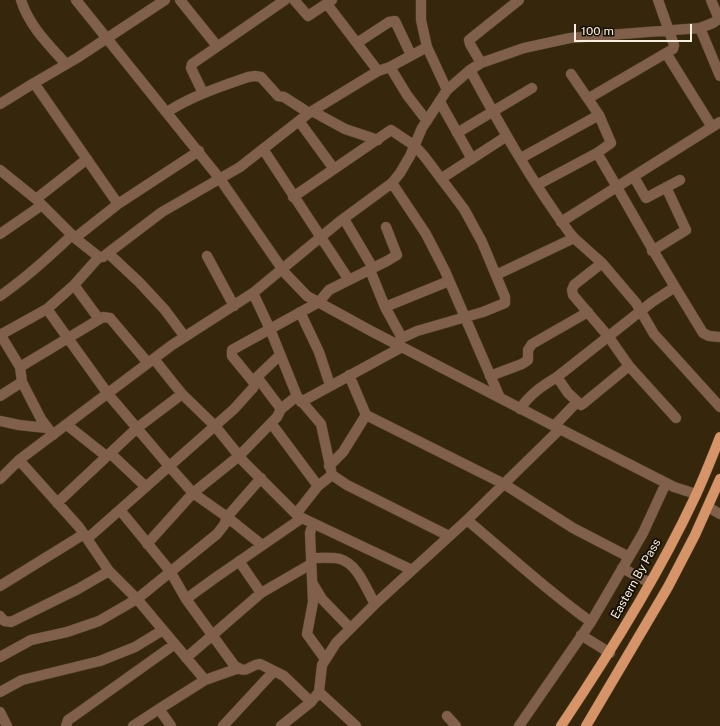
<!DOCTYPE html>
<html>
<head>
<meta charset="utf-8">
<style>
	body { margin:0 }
	#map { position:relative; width:720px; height:726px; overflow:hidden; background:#36270c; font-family:"Public Sans",sans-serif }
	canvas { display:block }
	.scale { position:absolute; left:574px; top:24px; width:118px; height:18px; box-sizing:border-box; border:2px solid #f8eede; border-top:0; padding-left:5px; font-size:12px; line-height:14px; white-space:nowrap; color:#f8eede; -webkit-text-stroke:3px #181106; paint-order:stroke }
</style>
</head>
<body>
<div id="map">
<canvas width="720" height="726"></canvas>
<div class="scale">100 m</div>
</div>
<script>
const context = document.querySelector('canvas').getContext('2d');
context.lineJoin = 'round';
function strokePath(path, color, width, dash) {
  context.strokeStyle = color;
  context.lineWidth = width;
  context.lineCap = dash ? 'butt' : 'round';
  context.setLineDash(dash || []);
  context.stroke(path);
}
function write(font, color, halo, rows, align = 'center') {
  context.font = font + ' "Public Sans",sans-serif';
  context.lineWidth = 4;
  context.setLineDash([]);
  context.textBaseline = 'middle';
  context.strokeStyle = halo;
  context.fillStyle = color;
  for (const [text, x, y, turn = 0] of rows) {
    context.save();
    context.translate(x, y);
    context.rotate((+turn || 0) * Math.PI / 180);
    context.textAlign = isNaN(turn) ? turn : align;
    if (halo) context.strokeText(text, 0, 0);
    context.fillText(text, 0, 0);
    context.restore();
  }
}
const minor = new Path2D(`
	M 21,0 C 29,26 49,45 66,64
	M 76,0 L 220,179 L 285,273 L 307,296 L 371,331 L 560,429 L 674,487 L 696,494
	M 180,0 L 217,46
	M 294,0 L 308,16 L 332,0
	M 421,0 L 421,20 L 427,47 L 447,90
	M 711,0 L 719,19
	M 327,4 L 378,71
	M 700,28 L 720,76
	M 357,43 L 389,22 L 395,21 L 411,55
	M 666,53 L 712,127
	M 481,63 L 470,44 L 469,40 L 519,0
	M 390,67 L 407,95 L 427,121
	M 470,70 C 500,125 531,181 569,232 L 574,238 L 602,263 L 636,303 L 654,334 L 720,407
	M 34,83 L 118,204
	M 203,93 L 191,68 L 192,64 L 285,0
	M 589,98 L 673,49 L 674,45 L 658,0
	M 440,102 L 472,159
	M 0,104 L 34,83 L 77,58 L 165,0
	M 312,111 L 345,129 L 378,140
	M 167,112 C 192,96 219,87 248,77 L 255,76 L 261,77 L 278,96 L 284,97 L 309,113
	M 299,121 L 334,169
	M 457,133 L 532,88
	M 263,149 L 349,280 L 387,261 L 397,255 L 386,227
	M 521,158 L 599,115
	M 0,170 L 36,199 L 75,238 L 99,257 L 103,257 L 108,253 L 139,282 L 165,310 L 185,337
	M 634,177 L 646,198 L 680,180
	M 442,178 L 507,136
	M 392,183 L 426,234 L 445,271 L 500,398
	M 537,185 L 597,153 L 611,143 L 599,115 L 571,74
	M 293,197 L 391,130 L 415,146 L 424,156 L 464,209 L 482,242 L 505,297 L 505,303 L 483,312 L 417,331 L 402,338 L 396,344
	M 36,199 L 87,159
	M 344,219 L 373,268
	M 561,222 L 720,122
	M 0,234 L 42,205
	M 75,238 L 118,204 L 199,151
	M 652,251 L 686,230 L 666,187
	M 108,253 L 162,212 L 240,167 L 309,113 L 378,71 L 390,67 L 427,47
	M 207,256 L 234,306
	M 602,263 L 574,285 L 572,290 L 573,295 L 608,336 L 629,366 L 676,418
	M 370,270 L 385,307 L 402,338
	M 496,275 L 574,238
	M 74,285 L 99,319
	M 675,287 L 703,333 L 709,336 L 720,337
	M 253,293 L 270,329 L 297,396 L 321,424 L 332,475 L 347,485 L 449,536
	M 0,296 C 26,278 49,257 72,235
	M 385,307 L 449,281
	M 47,309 L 108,394 L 169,466 L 193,493 L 227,517 L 262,545
	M 300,312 L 319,352 L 330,385
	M 0,334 L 20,367 L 22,382 L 41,419 L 53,435
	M 0,335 L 47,309 L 74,285 L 99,257
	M 154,359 L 182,394 L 215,426 L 244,462 L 296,514 L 302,518 L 412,570
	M 20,367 L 103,317 L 110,318 L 148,363
	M 349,375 L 366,415 L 504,484 L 573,528 L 629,557
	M 490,376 L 522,364 L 528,360 L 528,350 L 532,344 L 588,312
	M 257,377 L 281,409
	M 557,377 L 568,393 L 581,405 L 584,403 L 629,366
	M 255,384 L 232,356 L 232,350 L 319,302 L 329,290 L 349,280
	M 0,396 L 22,382
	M 301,402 L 402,347
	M 520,409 C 530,394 542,386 557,377 L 652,302 L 675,287 C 648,243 624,198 597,153
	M 0,421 L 19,425 L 47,428
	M 271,423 L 318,486
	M 67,425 L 106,456
	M 554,426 L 577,402
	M 110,453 L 146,487
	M 19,460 L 79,527 L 109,571 L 137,599 L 205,680 L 159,709
	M 329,466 L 343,452 L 366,415
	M 0,479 L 19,460 L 172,345 L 253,293 L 339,222 L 392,183 L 400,173 L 410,156 L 422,128 L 447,90 L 470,70 L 481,63 L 524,48 L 570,38 L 700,28 L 713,23 L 720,18
	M 57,503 L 137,428 L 182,394
	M 708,507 L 720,514
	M 120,510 L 170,571 L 186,599 L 234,665 C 247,676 248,665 260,664 L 284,676 L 311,702
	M 296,514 L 318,486 L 332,475
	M 467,520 L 560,429
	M 313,523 L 310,533 L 313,602 L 307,634 L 325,659
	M 88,538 L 234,409 L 253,388 L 257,377 L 280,355
	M 147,544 L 193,493 L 239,456 L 277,417 L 281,409 L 297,396
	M 311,558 C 320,558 331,557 340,559 C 358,564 366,589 375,604
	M 239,561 L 261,593 L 311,564
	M 622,568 L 650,583
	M 313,584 L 322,599 L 350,628
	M 0,586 L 84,534
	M 186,599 L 215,578 L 302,518
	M 0,616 L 4,621 L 11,622 L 78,589 L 109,571
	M 581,635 L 610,653
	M 0,657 L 31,640 L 67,632 L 99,621 L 137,599 L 217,534 L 224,525 L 227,517 L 261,478
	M 186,658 L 261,593
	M 205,680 L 239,668
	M 0,692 L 22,680 L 100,661 L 135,647 L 163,630
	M 319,692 L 356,726
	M 0,712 L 7,726
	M 447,716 L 456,726
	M 66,726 L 68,720 L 74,716 L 175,644
	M 133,726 L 159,709 L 171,726
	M 223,726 L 274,671
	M 281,726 L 311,702 L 319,692 L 322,665 L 336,643 L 375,604 L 467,520 C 508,554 547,591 591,622
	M 519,726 L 591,622 L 643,533 L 666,483`);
const major = new Path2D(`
	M 561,726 C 610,653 657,578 694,499 C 704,478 712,457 720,437
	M 586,726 L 668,587 L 695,535 L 720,479`);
const streetNames = [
	["Eastern By Pass",636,579,-61]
];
strokePath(minor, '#514329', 11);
strokePath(major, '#514329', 11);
strokePath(minor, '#80604b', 10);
strokePath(major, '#d79468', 10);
write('12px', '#f8eede', '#181106', streetNames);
</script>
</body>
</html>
